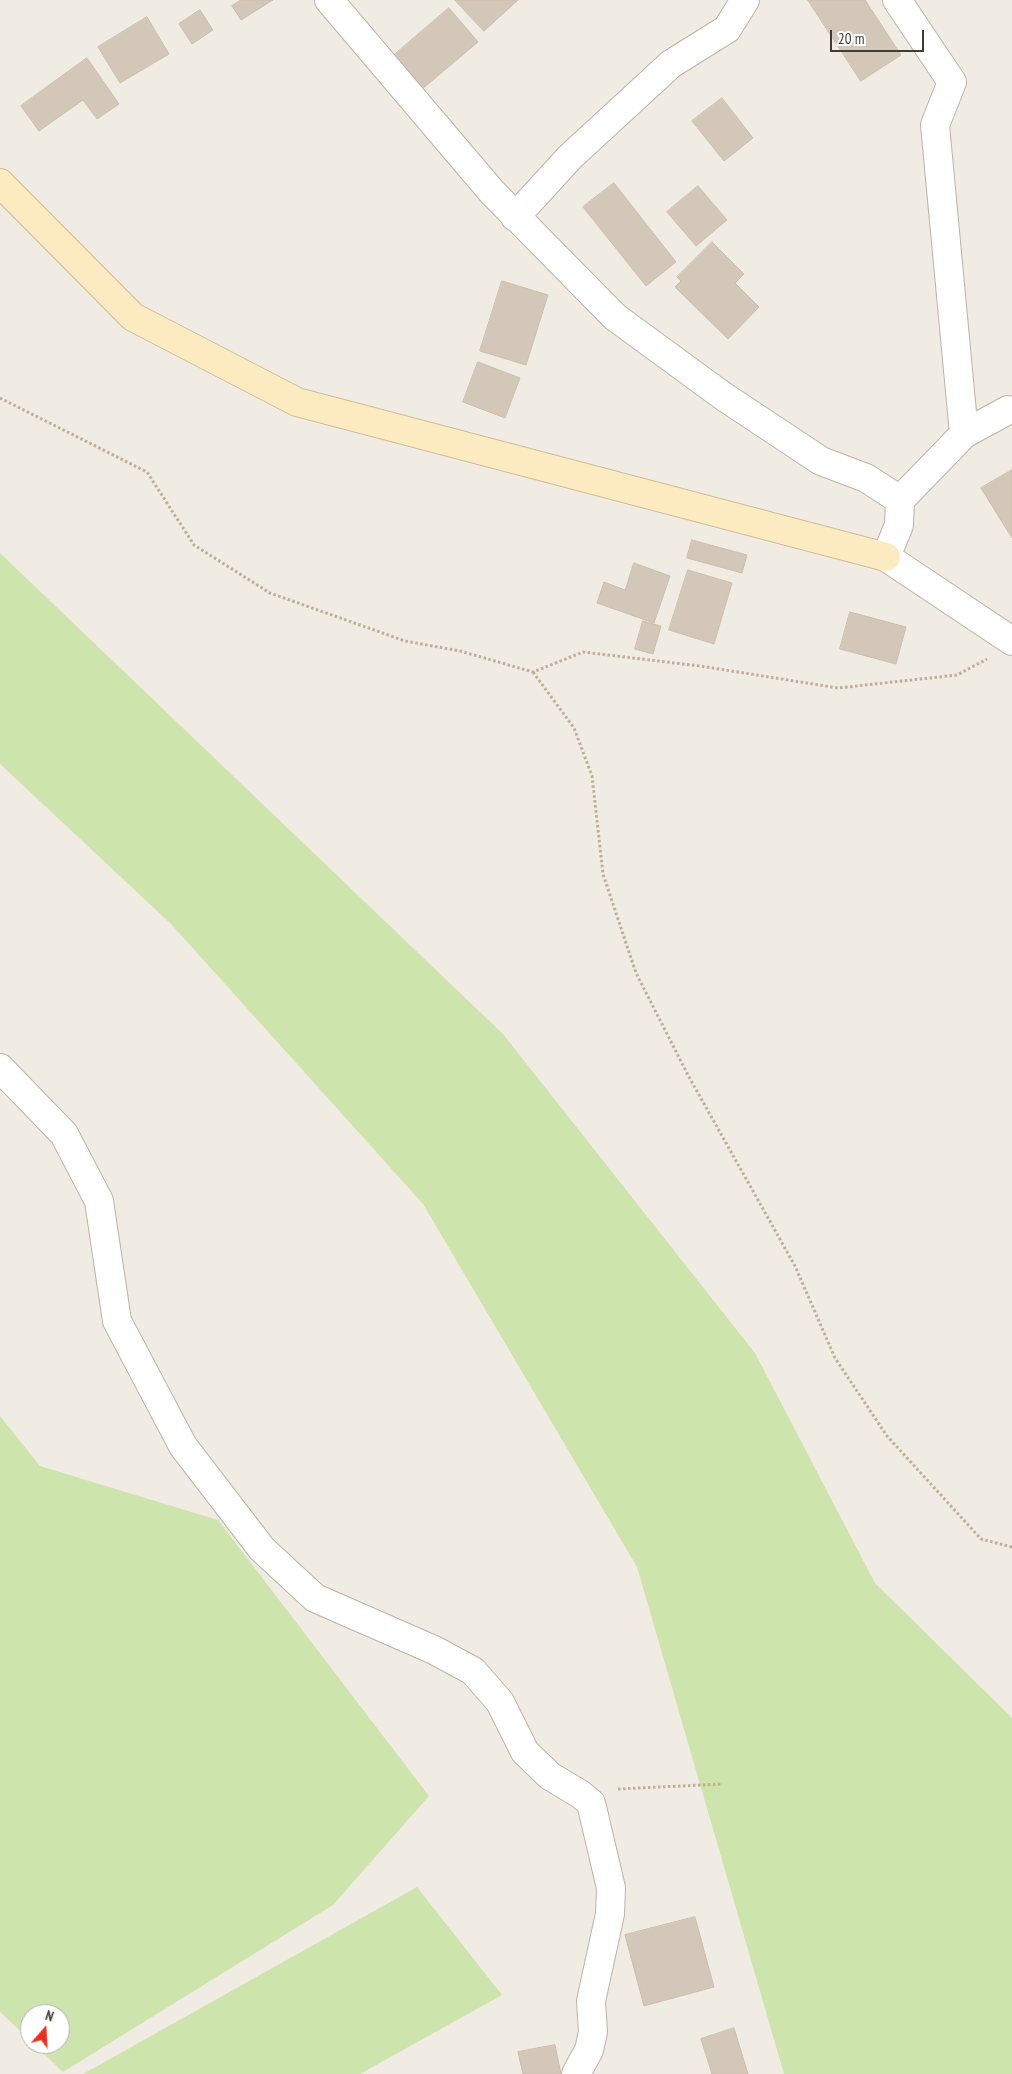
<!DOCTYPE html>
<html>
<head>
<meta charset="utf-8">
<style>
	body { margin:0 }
	#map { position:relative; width:1012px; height:2074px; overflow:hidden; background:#f1ece3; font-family:"PT Sans Narrow",sans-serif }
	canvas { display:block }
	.north { position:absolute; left:20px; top:2004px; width:50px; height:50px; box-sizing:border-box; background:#fff; border:1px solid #b3b1ad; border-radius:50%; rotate:19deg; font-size:14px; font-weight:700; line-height:20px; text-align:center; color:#423c33 }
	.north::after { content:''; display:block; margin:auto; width:18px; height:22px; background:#f12f19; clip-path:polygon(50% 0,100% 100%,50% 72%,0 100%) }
	.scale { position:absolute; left:830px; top:30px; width:94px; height:22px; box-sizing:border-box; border:2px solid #423c33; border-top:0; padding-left:6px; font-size:15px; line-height:18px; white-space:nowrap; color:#423c33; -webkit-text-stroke:4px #fff; paint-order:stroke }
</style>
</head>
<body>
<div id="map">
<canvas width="1012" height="2074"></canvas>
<div class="north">N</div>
<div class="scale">20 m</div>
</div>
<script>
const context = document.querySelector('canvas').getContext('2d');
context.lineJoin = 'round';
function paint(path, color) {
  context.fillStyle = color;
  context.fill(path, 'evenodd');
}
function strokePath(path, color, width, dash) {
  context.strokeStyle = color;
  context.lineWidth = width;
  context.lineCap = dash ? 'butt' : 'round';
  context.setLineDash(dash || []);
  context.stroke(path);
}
const green = new Path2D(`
	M 0,553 L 503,1034 L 755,1353 L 875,1583 L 1012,1718 L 1012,2074 L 784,2074 L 637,1567 L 423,1204 L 171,924 L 0,764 Z
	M 0,1416 L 40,1466 L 218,1520 L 429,1796 L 333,1905 L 63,2072 L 34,2044 L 60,2044 L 60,2014 L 30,2014 L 30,2040 L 0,2012 Z
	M 417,1887 L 502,1995 L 360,2074 L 83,2074 Z`);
const building = new Path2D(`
	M 241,0 L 273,0 L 241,20 L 232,6 Z
	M 455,0 L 518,0 L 484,31 Z
	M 808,0 L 865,0 L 901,55 L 861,81 Z
	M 449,8 L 478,42 L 421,90 L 393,56 Z
	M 200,10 L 213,30 L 192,44 L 179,24 Z
	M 147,17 L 169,54 L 120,83 L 98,47 Z
	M 87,58 L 119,104 L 97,119 L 83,100 L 39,131 L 21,106 Z
	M 722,98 L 753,138 L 724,161 L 692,121 Z
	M 614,183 L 676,262 L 646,286 L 583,207 Z
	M 698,186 L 727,220 L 696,246 L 667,212 Z
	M 712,242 L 744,274 L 735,283 L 759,307 L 728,339 L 675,287 L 681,281 L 677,277 Z
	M 502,281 L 548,295 L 526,365 L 480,351 Z
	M 478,362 L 520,378 L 505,418 L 463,402 Z
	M 1012,470 L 1012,538 L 981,488 Z
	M 692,540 L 747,555 L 742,573 L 687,558 Z
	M 634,563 L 670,576 L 654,623 L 597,603 L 604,582 L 625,590 Z
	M 688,570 L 732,583 L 714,644 L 669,630 Z
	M 850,612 L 906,627 L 896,664 L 840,649 Z
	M 643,621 L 661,626 L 653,654 L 635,649 Z
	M 695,1917 L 714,1987 L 644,2006 L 625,1935 Z
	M 734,2028 L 748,2074 L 712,2074 L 701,2039 Z
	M 555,2045 L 561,2074 L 523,2074 L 518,2052 Z`);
const path = new Path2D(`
	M 0,398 L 147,472 L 194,545 L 270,593 L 405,641 L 460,651 L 533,672 L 583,652 L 700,666 L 838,688 L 957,675 L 987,659
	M 533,672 L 574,728 L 592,776 L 603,874 L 636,973 L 689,1077 L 795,1266 L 835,1358 L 887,1436 L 981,1539 L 1012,1547
	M 618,1789 L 723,1784`);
const street = new Path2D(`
	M 329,0 L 492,192 L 615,317 L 723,396 L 821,461 L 866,478 L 900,500 L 899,525 L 886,557 L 1012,641
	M 897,0 L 952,82 L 935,125 L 964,434 L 900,500
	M 515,217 L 570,157 L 671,64 L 727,29 L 745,0
	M 964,434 L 1008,410
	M 0,1068 L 64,1134 L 99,1201 L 117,1321 L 183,1446 L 262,1549 L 315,1598 L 434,1650 L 473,1671 L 500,1702 L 525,1752 L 550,1776 L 580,1794 L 591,1803 L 611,1888 L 610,1914 L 591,2001 L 593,2032 L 589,2050 L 576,2074`);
const secondary = new Path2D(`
	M 0,183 L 133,317 L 297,402 L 886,557`);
paint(green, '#cee4ad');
paint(building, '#d2c7b9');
strokePath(building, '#ccbeac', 1);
strokePath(street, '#bcb3a6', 30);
strokePath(secondary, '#cfbd94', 30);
strokePath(path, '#bdae98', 3, [2.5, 2.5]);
strokePath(street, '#fff', 28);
strokePath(secondary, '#fcebc1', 28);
</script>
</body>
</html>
